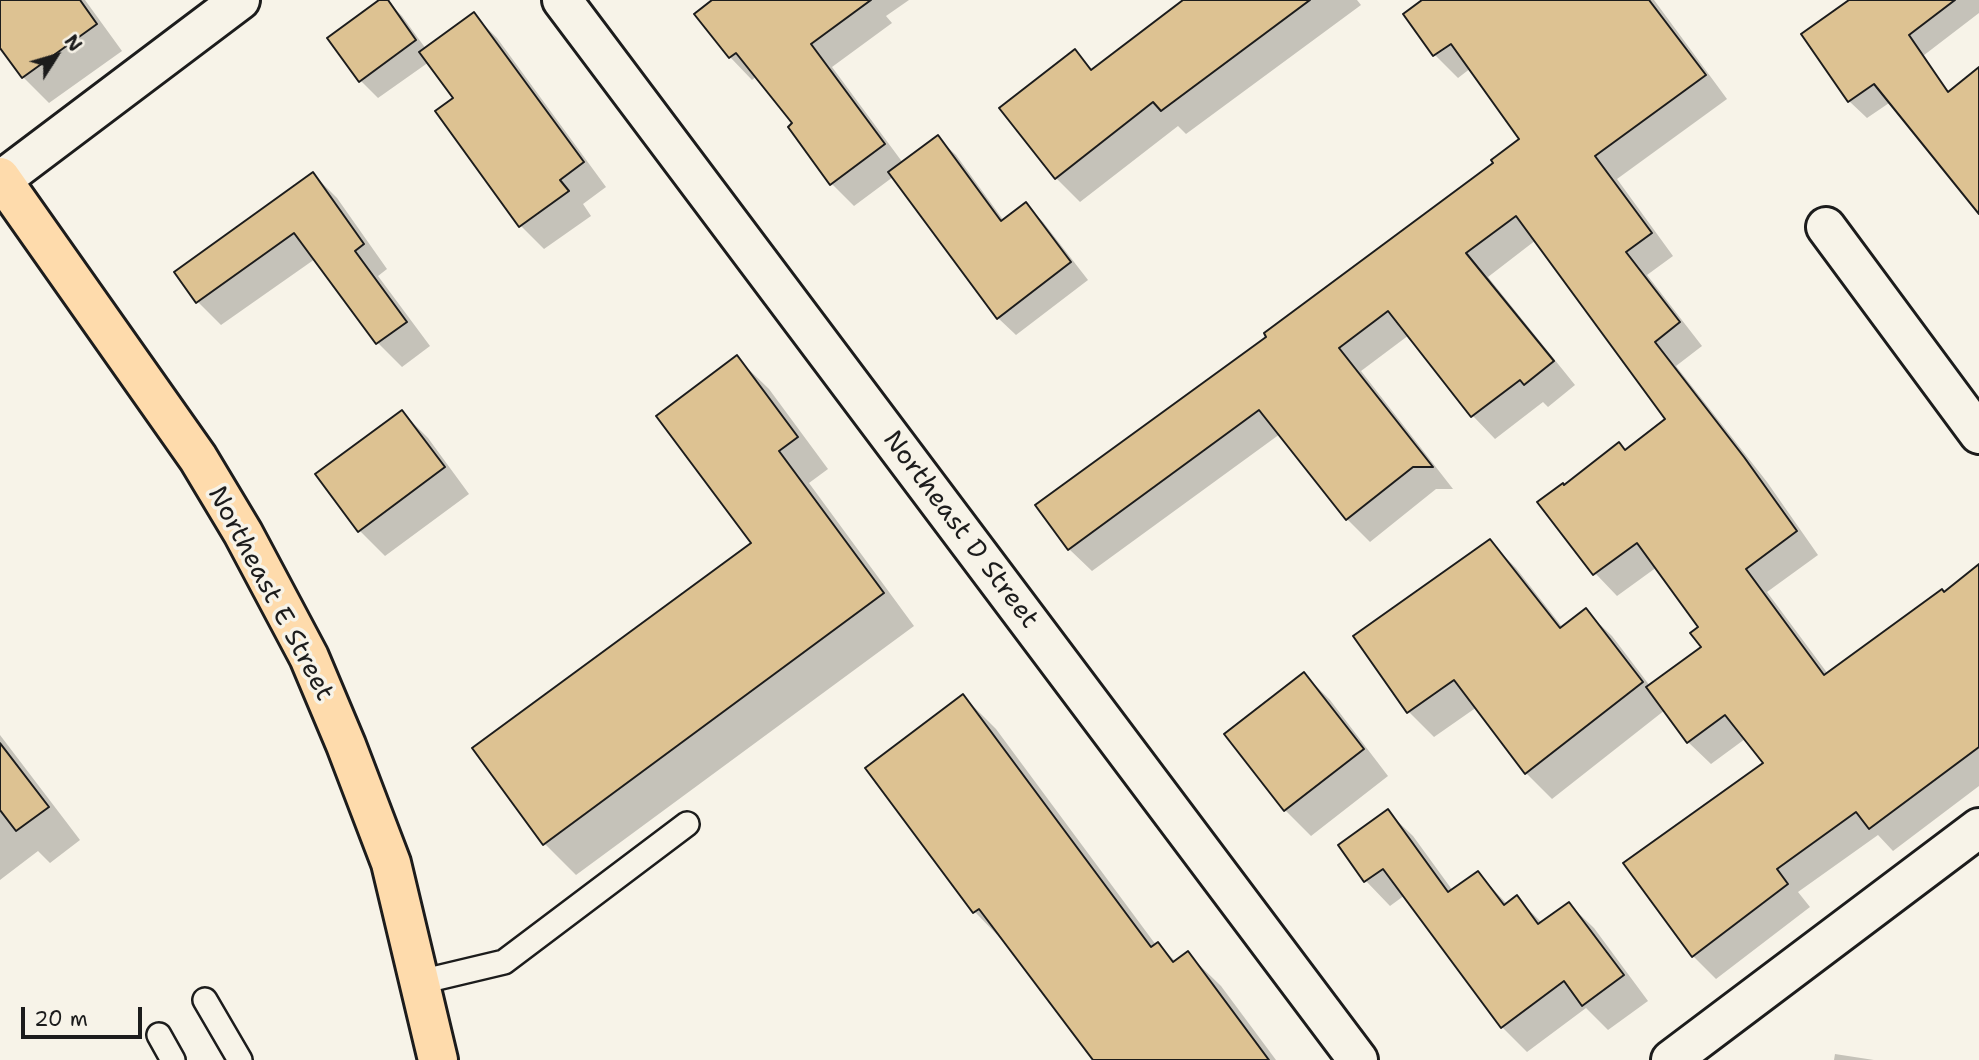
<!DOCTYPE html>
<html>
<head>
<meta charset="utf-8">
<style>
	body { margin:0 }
	#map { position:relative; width:1979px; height:1060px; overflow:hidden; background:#f7f3e8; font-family:"Shantell Sans",sans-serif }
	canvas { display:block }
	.north { position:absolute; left:21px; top:21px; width:70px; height:70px; -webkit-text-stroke:5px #f7f3e8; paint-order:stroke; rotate:53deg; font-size:19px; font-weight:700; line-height:28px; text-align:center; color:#1c1c1c }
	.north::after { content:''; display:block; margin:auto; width:24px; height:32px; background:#1c1c1c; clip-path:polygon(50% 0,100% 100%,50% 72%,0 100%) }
	.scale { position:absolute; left:21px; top:1007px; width:121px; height:32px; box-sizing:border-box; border:4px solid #1c1c1c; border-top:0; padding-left:9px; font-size:21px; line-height:24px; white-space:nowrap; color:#1c1c1c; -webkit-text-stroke:5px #f7f3e8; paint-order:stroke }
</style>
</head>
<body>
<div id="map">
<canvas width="1979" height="1060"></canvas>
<div class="north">N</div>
<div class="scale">20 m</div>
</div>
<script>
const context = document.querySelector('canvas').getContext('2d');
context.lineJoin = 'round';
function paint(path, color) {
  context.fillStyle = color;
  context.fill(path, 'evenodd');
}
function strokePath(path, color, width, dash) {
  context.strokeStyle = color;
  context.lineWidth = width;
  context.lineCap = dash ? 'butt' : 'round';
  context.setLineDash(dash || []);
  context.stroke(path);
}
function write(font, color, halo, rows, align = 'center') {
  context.font = font + ' "Shantell Sans",sans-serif';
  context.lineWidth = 7;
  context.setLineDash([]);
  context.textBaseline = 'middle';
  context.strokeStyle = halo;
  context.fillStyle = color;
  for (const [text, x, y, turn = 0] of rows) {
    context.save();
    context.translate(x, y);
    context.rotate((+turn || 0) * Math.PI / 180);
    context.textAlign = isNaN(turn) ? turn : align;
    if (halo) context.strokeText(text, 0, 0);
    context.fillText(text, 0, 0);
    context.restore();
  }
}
const shadow = new Path2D(`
	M 0,0 L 85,0 L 122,51 L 49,103 L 23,77 L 0,45 Z
	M 382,0 L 386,0 L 402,16 L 426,49 L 473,14 L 497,38 L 606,187 L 583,204 L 591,216 L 544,249 L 521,226 L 455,99 L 429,62 L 378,98 L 360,80 Z
	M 715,0 L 909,0 L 886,16 L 892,23 L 832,67 L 903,163 L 938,138 L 956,155 L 1004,221 L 1025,204 L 1043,222 L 1088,280 L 1016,335 L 998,318 L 893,177 L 854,206 L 832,184 L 794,124 L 757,76 L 752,80 L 730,57 Z
	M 1185,0 L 1357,0 L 1361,5 L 1186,134 L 1178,126 L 1080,202 L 1056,178 L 1074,51 L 1094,71 Z
	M 1425,0 L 1654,0 L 1727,99 L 1617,179 L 1673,256 L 1647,275 L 1702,346 L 1676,366 L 1767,482 L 1818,555 L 1767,592 L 1828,674 L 1944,594 L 1979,566 L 1979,786 L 1893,851 L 1878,835 L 1798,892 L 1810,907 L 1716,979 L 1693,956 L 1625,864 L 1765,764 L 1745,739 L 1711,764 L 1688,742 L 1665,710 L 1552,799 L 1526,773 L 1477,707 L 1434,737 L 1408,711 L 1490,542 L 1516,568 L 1563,628 L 1586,611 L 1612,636 L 1650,686 L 1703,647 L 1701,628 L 1657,567 L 1617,596 L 1595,573 L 1565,487 L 1626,451 L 1668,419 L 1536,240 L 1488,277 L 1575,385 L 1548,407 L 1543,402 L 1495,439 L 1473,416 L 1409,335 L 1361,371 L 1453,489 L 1436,489 L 1370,542 L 1347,519 L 1280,434 L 1092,571 L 1069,549 L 1269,337 L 1496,164 L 1522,139 L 1471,68 L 1458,78 L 1435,55 L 1405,14 Z
	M 1852,0 L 1979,0 L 1979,13 L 1885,85 L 1895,99 L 1867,118 L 1849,101 Z
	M 313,174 L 337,198 L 387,269 L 378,276 L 430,346 L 402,367 L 378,343 L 315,259 L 221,325 L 197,301 Z
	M 737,358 L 769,389 L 828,469 L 809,483 L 914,626 L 576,875 L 544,843 L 754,543 Z
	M 402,412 L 428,438 L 469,494 L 385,556 L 359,530 Z
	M 1304,674 L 1330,700 L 1388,776 L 1311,836 L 1285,810 Z
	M 963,696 L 996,729 L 1156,945 L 1158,944 L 1176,962 L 1188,954 L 1221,986 L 1276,1060 L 1095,1060 L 1007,945 L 975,912 L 867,768 Z
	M 0,735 L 80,840 L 50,863 L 38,851 L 0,880 Z
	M 1388,812 L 1413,836 L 1453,891 L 1478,873 L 1507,904 L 1516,897 L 1542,923 L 1569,904 L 1594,928 L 1648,1001 L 1608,1030 L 1586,1008 L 1527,1052 L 1502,1027 L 1405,895 L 1390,906 L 1366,881 L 1341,845 Z
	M 1835,1054 L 1874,1060 L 1834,1060 Z`);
const building = new Path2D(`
	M 0,0 L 80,0 L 97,24 L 22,78 L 0,48 Z
	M 379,0 L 388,0 L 416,40 L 359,82 L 327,38 Z
	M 712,0 L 871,0 L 811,44 L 885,144 L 830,185 L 788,127 L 792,123 L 736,53 L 729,58 L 694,14 Z
	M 1183,0 L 1310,0 L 1161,111 L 1153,102 L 1055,179 L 999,108 L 1075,49 L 1091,70 Z
	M 1422,0 L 1649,0 L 1706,75 L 1595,156 L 1652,233 L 1626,252 L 1680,322 L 1655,342 L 1744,457 L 1797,531 L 1746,569 L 1824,675 L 1942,589 L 1944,592 L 1979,564 L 1979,747 L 1869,829 L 1856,812 L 1777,869 L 1788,884 L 1692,957 L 1623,863 L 1763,763 L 1725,715 L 1687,743 L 1646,687 L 1701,647 L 1690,633 L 1698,627 L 1637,543 L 1593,575 L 1537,502 L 1563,483 L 1564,485 L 1619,442 L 1625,450 L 1665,419 L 1516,216 L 1466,253 L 1554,361 L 1524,385 L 1520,380 L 1471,417 L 1388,311 L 1339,348 L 1433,467 L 1413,467 L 1346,520 L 1259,410 L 1068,550 L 1035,505 L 1266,337 L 1264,333 L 1493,163 L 1491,160 L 1519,139 L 1451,44 L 1433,56 L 1403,14 Z
	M 1849,0 L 1955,0 L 1909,35 L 1948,92 L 1979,67 L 1979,214 L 1874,84 L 1848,102 L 1801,34 Z
	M 474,12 L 584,162 L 560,180 L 569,191 L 519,227 L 435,111 L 453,98 L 419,52 Z
	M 938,135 L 1001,221 L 1026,202 L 1071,262 L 997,319 L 888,172 Z
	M 313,172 L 364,244 L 355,251 L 407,322 L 376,344 L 294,233 L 196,303 L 174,272 Z
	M 737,355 L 798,437 L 779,451 L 884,593 L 543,845 L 472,748 L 751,543 L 656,416 Z
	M 402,410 L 445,467 L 358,532 L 315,474 Z
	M 1490,539 L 1560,628 L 1586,608 L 1643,682 L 1525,774 L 1454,680 L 1407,713 L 1353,636 Z
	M 1304,672 L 1364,749 L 1284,811 L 1224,734 Z
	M 963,694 L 1151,947 L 1158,942 L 1173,962 L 1188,951 L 1269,1060 L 1093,1060 L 979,909 L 973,913 L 865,768 Z
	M 0,743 L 49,807 L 16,831 L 0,810 Z
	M 1388,809 L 1448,892 L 1478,871 L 1504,905 L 1517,895 L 1538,924 L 1569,902 L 1624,975 L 1582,1006 L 1564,981 L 1501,1028 L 1383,869 L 1364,882 L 1338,845 Z`);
const lane = new Path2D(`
	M 420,982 L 504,962 L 687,824
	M 205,1000 L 240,1060
	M 159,1035 L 173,1060`);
const street = new Path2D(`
	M 1826,227 L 1979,434`);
const secondary = new Path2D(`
	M 562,0 L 1358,1060
	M 0,181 L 240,0
	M 1671,1060 L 1979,828`);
const primary = new Path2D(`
	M 0,177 L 198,458 L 243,533 L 309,657 L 346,745 L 391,863 L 438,1060`);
const streetNames = [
	["Northeast D Street",960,530,53],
	["Northeast E Street",270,594,62]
];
paint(shadow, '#0003');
paint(building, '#ddc292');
strokePath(building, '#1c1c1c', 2);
strokePath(lane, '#1c1c1c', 28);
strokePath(street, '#1c1c1c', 44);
strokePath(secondary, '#1c1c1c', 44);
strokePath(primary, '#1c1c1c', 44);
strokePath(lane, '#f7f3e8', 23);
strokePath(street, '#f7f3e8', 38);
strokePath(secondary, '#f7f3e8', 38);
strokePath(primary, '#fedbac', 38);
write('26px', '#1c1c1c', '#f7f3e8', streetNames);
</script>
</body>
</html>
